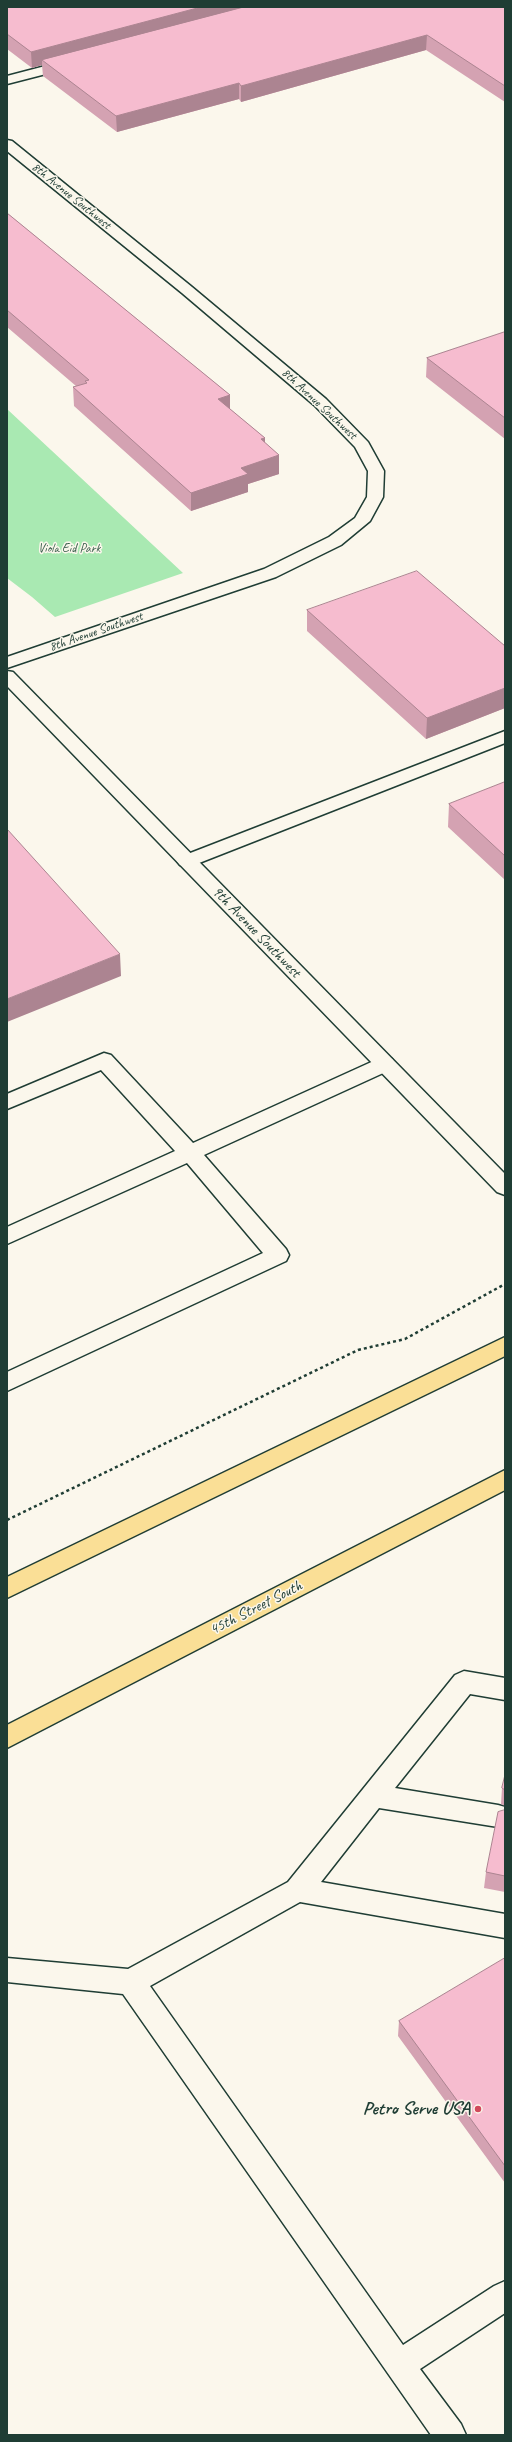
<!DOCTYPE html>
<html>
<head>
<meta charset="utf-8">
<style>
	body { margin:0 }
	#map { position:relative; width:512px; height:2442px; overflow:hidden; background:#fbf7ec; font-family:Caveat,sans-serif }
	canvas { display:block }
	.frame { position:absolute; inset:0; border:8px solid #1f3d34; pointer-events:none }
</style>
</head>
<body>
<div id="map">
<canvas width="512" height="2442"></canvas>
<div class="frame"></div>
</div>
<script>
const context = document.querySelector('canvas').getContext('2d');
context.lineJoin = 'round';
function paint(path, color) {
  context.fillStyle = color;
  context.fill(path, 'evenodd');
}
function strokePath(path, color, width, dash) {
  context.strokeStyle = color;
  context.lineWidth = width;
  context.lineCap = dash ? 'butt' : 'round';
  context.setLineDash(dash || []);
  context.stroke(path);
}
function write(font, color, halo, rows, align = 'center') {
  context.font = font + ' Caveat,sans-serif';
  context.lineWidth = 3;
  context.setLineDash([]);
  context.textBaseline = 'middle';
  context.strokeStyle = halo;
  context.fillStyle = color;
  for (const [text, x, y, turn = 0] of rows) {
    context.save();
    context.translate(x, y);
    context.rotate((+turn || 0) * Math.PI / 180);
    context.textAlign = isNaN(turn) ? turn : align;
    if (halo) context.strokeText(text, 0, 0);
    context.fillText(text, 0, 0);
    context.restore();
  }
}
const green = new Path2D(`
	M 7,409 L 183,573 L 55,617 L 32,597 L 7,578 Z`);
const path = new Path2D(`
	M 7,1520 L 358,1350 L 405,1339 L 505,1284`);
const service = new Path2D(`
	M 505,731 L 505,743 L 194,865 L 187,867 L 180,865 L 177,861 L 180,857 Z
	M 104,1053 L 111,1055 L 193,1143 L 378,1059 L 385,1057 L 392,1059 L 395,1064 L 392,1069 L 204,1155 L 286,1249 L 289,1255 L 286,1261 L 7,1391 L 7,1372 L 263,1253 L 187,1163 L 7,1244 L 7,1227 L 175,1151 L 101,1070 L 7,1109 L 7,1094 Z
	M 464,1671 L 505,1678 L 505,1700 L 470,1694 L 395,1788 L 498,1805 L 505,1807 L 505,1825 L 498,1827 L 379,1808 L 321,1882 L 505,1914 L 505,1938 L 300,1902 L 150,1986 L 403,2345 L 494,2286 L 505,2281 L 505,2313 L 420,2369 L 461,2424 L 466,2435 L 431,2435 L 123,1994 L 7,1982 L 7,1958 L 128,1969 L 288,1882 L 455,1675 Z`);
const minor = new Path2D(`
	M 72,59 L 77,60 L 79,63 L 77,66 L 7,84 L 7,76 Z
	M 7,140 L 12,141 L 192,287 L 326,399 L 368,442 L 384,471 L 383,497 L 370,521 L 341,545 L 276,577 L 7,668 L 7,657 L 264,569 L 329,537 L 355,518 L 367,497 L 368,471 L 355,447 L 314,405 L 182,293 L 7,151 Z
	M 7,671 L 13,672 L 505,1174 L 505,1195 L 497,1192 L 7,686 Z`);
const primary = new Path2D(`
	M 505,1337 L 505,1356 L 7,1598 L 7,1577 Z
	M 505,1470 L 505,1490 L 7,1748 L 7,1725 Z`);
const wall = new Path2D(`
	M 7,7 L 505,7 L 505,102 L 426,50 L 241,102 L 239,99 L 117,132 L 43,76 L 42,65 L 32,68 L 7,49 Z
	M 7,213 L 230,395 L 230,409 L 265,438 L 265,443 L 279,455 L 279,474 L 248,484 L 248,492 L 191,511 L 74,406 L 73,387 L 76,386 L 7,327 Z
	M 505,332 L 505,439 L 426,377 L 427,358 Z
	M 307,610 L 505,646 L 505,708 L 426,739 L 307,631 Z
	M 505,782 L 505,880 L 448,827 L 449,804 Z
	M 505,1775 L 505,1806 L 501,1804 L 502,1788 Z
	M 505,1810 L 505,1892 L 484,1888 L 486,1872 Z
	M 505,1958 L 505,2183 L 398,2036 L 399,2021 Z`);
const shadedWall = new Path2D(`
	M 201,7 L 259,7 L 42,60 L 42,65 L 32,68 L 31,52 Z
	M 427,35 L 426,50 L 241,102 L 241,86 Z
	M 239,83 L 239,99 L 117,132 L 116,116 Z
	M 230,395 L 230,414 L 218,399 Z
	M 265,438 L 265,457 L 261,439 Z
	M 279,455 L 279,474 L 248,484 L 248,492 L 191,511 L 191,493 L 241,468 Z
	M 505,688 L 505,708 L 426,739 L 427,718 Z
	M 120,954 L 121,976 L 7,1022 L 7,999 Z`);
const building = new Path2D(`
	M 7,7 L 201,7 L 31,52 L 7,34 Z
	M 244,7 L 505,7 L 505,86 L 427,35 L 241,86 L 239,83 L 116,116 L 42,60 Z
	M 7,213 L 230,395 L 218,399 L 265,438 L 261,439 L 279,455 L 241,468 L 248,474 L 191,493 L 73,387 L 87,383 L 85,381 L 89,380 L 7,310 Z
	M 505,332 L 505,418 L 427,358 Z
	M 417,571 L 505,646 L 505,688 L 427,718 L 307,610 Z
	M 505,782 L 505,856 L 449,804 Z
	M 7,829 L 120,954 L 7,999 Z
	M 505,1775 L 505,1790 L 502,1788 Z
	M 505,1810 L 505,1876 L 486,1872 L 498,1812 Z
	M 505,1958 L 505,2166 L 399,2021 Z`);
const markers = [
	[478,2109,4,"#d1495b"]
];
const farStreetnames = [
	["8th Avenue Southwest",71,196,39],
	["8th Avenue Southwest",319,404,43],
	["8th Avenue Southwest",96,632,-19]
];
const farParknames = [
	["Viola Eid Park",69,549]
];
const streetNames = [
	["9th Avenue Southwest",256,932,46],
	["45th Street South",256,1608,-27]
];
const nearPoinames = [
	["Petro Serve USA",470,2109]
];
paint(green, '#a9e9b2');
strokePath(service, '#1f3d34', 3);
strokePath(minor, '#1f3d34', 3);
strokePath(primary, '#1f3d34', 3);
strokePath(path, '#1f3d34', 2.5, [3, 3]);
paint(service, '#fbf7ec');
paint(minor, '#fbf7ec');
paint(primary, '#fadf96');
paint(wall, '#d4a2b2');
paint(shadedWall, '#ac8491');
paint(building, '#f6bccf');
strokePath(building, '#ac8491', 1);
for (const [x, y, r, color] of markers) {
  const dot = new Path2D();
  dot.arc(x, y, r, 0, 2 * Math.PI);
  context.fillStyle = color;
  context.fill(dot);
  strokePath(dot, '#fbf7ec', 1.5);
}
write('13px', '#1f3d34', '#fbf7ec', farStreetnames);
write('13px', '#3b5f4d', '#fbf7ec', farParknames);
write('16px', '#1f3d34', '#fbf7ec', streetNames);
write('bold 19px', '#1f3d34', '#fbf7ec', nearPoinames, 'right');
</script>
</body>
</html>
